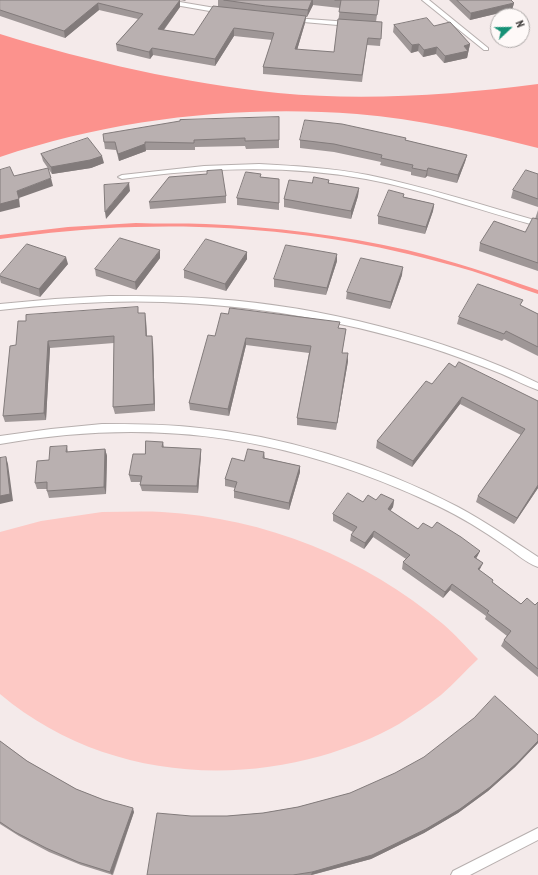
<!DOCTYPE html>
<html>
<head>
<meta charset="utf-8">
<style>
	body { margin:0 }
	#map { position:relative; width:538px; height:875px; overflow:hidden; background:#f4eaea; font-family:"PT Sans Narrow",sans-serif }
	canvas { display:block }
	.north { position:absolute; left:490px; top:8px; width:40px; height:40px; box-sizing:border-box; background:#fef9f8; border:1px solid #aca8a7; border-radius:50%; rotate:68deg; font-size:11px; font-weight:700; line-height:16px; text-align:center; color:#312e2d }
	.north::after { content:''; display:block; margin:auto; width:14px; height:18px; background:#169176; clip-path:polygon(50% 0,100% 100%,50% 72%,0 100%) }
</style>
</head>
<body>
<div id="map">
<canvas width="538" height="875"></canvas>
<div class="north">N</div>
</div>
<script>
const context = document.querySelector('canvas').getContext('2d');
context.lineJoin = 'round';
function paint(path, color) {
  context.fillStyle = color;
  context.fill(path, 'evenodd');
}
function strokePath(path, color, width, dash) {
  context.strokeStyle = color;
  context.lineWidth = width;
  context.lineCap = dash ? 'butt' : 'round';
  context.setLineDash(dash || []);
  context.stroke(path);
}
const green = new Path2D(`
	M 102,512 C 122,512 142,511 162,512 C 265,518 365,558 443,624 C 456,635 466,647 478,659 C 466,670 454,684 441,695 C 428,705 413,715 399,724 C 375,738 348,748 321,756 C 210,787 89,769 0,694 L 0,532 L 41,521 Z`);
const water = new Path2D(`
	M 0,34 C 91,62 183,83 278,93 C 365,101 452,95 538,84 L 538,148 C 479,133 418,119 357,114 C 236,105 115,119 0,157 Z`);
const stream = new Path2D(`
	M 136,223 C 159,224 183,223 206,224 C 274,227 341,235 407,250 C 452,261 495,275 538,290 L 538,294 C 516,287 494,278 472,271 C 451,265 430,259 408,254 C 322,233 224,224 135,227 C 90,228 45,233 0,239 L 0,235 L 68,227 Z`);
const service = new Path2D(`
	M 155,0 L 168,0 L 221,9 L 224,11 L 221,13 L 158,2 Z
	M 422,0 L 429,0 L 488,48 L 488,50 L 484,50 Z
	M 294,18 L 349,22 L 352,24 L 349,26 L 292,21 L 292,19 Z
	M 259,164 C 296,166 332,168 368,175 C 426,187 482,205 538,221 L 538,226 C 481,211 425,190 366,179 C 285,164 203,168 122,179 L 118,177 L 122,175 L 204,166 Z
	M 109,296 C 144,296 180,296 215,299 C 319,306 444,337 538,383 L 538,390 C 526,386 514,379 502,374 C 477,364 451,354 425,346 C 340,320 253,305 163,302 C 109,300 54,304 0,310 L 0,304 L 55,299 Z
	M 102,424 C 131,424 161,424 190,427 C 283,435 376,464 458,507 C 486,522 512,540 538,557 L 538,567 C 526,563 516,553 505,546 C 484,531 461,517 438,506 C 293,437 158,416 0,444 L 0,436 L 51,429 Z
	M 538,828 L 538,840 L 470,875 L 451,875 L 453,871 Z`);
const wall = new Path2D(`
	M 0,0 L 186,0 L 185,1 L 180,0 L 180,7 L 164,30 L 194,35 L 218,6 L 218,0 L 379,0 L 376,22 L 382,22 L 380,46 L 367,45 L 362,82 L 263,74 L 263,67 L 272,40 L 234,36 L 215,66 L 153,55 L 150,59 L 117,51 L 116,44 L 138,19 L 99,10 L 65,38 L 0,16 ZM 313,5 L 340,8 L 334,52 L 297,50 L 305,23 L 306,17 L 307,17 Z
	M 449,0 L 511,0 L 514,3 L 512,10 L 470,20 Z
	M 394,25 L 434,26 L 470,44 L 467,58 L 444,63 L 436,54 L 423,57 L 418,51 L 411,53 L 393,32 Z
	M 279,117 L 279,148 L 246,149 L 245,146 L 195,147 L 195,150 L 146,150 L 146,151 L 119,161 L 116,150 L 105,149 L 104,142 Z
	M 406,138 L 405,140 L 467,155 L 465,162 L 457,183 L 427,176 L 425,178 L 411,175 L 411,172 L 380,165 L 381,162 L 334,152 L 300,148 L 300,140 Z
	M 41,154 L 104,163 L 91,168 L 52,174 L 43,161 Z
	M 207,174 L 226,196 L 226,203 L 150,209 L 149,202 Z
	M 538,174 L 538,207 L 511,198 L 513,190 Z
	M 261,177 L 279,179 L 279,210 L 237,205 L 237,198 Z
	M 329,180 L 329,183 L 359,188 L 358,196 L 351,219 L 284,207 L 284,199 L 312,183 Z
	M 404,197 L 434,204 L 433,211 L 425,234 L 378,224 L 378,216 Z
	M 538,210 L 538,271 L 479,251 L 480,243 L 525,232 L 535,219 Z
	M 247,252 L 247,259 L 226,291 L 184,278 L 184,270 Z
	M 160,258 L 136,290 L 96,276 L 95,269 Z
	M 337,261 L 326,295 L 274,287 L 274,279 Z
	M 68,264 L 40,297 L 1,283 L 0,279 L 0,275 Z
	M 402,275 L 390,309 L 346,299 L 347,292 Z
	M 521,306 L 538,314 L 538,356 L 504,339 L 502,341 L 457,324 L 459,317 Z
	M 138,313 L 146,320 L 147,336 L 153,343 L 155,411 L 115,414 L 113,407 L 114,343 L 50,348 L 46,420 L 5,422 L 3,416 L 16,345 Z
	M 339,328 L 346,329 L 342,353 L 348,361 L 336,430 L 297,425 L 297,418 L 309,353 L 246,345 L 229,416 L 190,410 L 189,403 L 215,336 Z
	M 455,367 L 538,401 L 538,488 L 514,524 L 476,502 L 478,496 L 521,435 L 460,404 L 412,467 L 376,448 L 377,441 L 432,384 Z
	M 163,442 L 164,447 L 201,449 L 201,455 L 198,493 L 142,491 L 140,485 L 141,482 L 131,482 L 129,475 Z
	M 67,446 L 68,452 L 105,449 L 107,456 L 106,494 L 49,498 L 47,491 L 47,489 L 37,489 L 35,483 L 49,460 Z
	M 264,452 L 265,458 L 300,466 L 300,472 L 289,510 L 234,498 L 234,491 L 235,488 L 225,486 L 225,479 L 244,461 Z
	M 376,500 L 394,500 L 393,507 L 390,511 L 418,529 L 432,528 L 480,551 L 476,558 L 483,563 L 479,570 L 493,580 L 492,582 L 521,604 L 535,605 L 538,602 L 538,677 L 501,646 L 504,640 L 507,636 L 485,619 L 486,616 L 450,590 L 443,598 L 402,569 L 403,562 L 406,559 L 373,537 L 364,549 L 350,541 L 351,535 L 353,532 L 333,521 L 333,514 L 363,502 Z
	M 0,741 L 27,761 L 76,789 L 134,812 L 113,875 L 81,865 L 49,852 L 19,836 L 0,824 Z
	M 538,743 L 515,767 L 488,791 L 458,813 L 424,833 L 371,859 L 312,875 L 147,875 L 191,816 L 227,816 L 263,813 L 298,807 Z`);
const shadedWall = new Path2D(`
	M 180,0 L 180,7 L 159,36 L 158,29 Z
	M 312,0 L 313,0 L 313,5 L 307,17 L 308,10 Z
	M 98,3 L 99,10 L 65,38 L 64,31 Z
	M 514,3 L 512,10 L 470,20 L 471,13 Z
	M 306,16 L 305,23 L 295,57 L 295,49 Z
	M 234,28 L 234,36 L 215,66 L 215,59 Z
	M 419,44 L 418,51 L 411,53 L 412,45 Z
	M 470,44 L 467,58 L 444,63 L 445,56 L 464,46 Z
	M 437,47 L 436,54 L 423,57 L 424,50 Z
	M 152,48 L 153,55 L 150,59 L 149,52 Z
	M 145,142 L 146,151 L 119,161 L 118,154 Z
	M 467,155 L 465,162 L 457,183 L 458,175 Z
	M 102,156 L 104,163 L 91,168 L 52,174 L 51,167 Z
	M 428,168 L 427,176 L 425,178 L 427,171 Z
	M 51,178 L 53,186 L 19,198 L 20,207 L 0,212 L 0,204 L 17,191 Z
	M 129,183 L 130,191 L 106,219 L 105,212 Z
	M 359,188 L 358,196 L 351,219 L 351,211 Z
	M 434,204 L 433,211 L 425,234 L 426,227 Z
	M 160,250 L 160,258 L 136,290 L 135,282 Z
	M 247,252 L 247,259 L 226,291 L 225,284 Z
	M 337,254 L 337,261 L 326,295 L 327,288 Z
	M 66,257 L 68,264 L 40,297 L 39,289 Z
	M 403,267 L 402,275 L 390,309 L 391,302 Z
	M 145,313 L 146,320 L 147,343 L 146,336 Z
	M 152,336 L 153,343 L 155,411 L 154,404 Z
	M 246,338 L 246,345 L 229,416 L 228,409 Z
	M 48,341 L 50,348 L 46,420 L 44,413 Z
	M 348,353 L 348,361 L 336,430 L 337,423 Z
	M 462,397 L 460,404 L 412,467 L 413,461 Z
	M 105,449 L 107,456 L 106,494 L 104,487 Z
	M 201,449 L 201,455 L 198,493 L 197,486 Z
	M 6,457 L 8,464 L 13,501 L 0,504 L 0,496 Z
	M 300,466 L 300,472 L 289,510 L 289,503 Z
	M 538,485 L 538,488 L 514,524 L 517,518 Z
	M 394,500 L 393,507 L 387,516 L 388,509 Z
	M 374,531 L 373,537 L 364,549 L 365,543 Z
	M 480,551 L 477,557 L 472,563 L 474,557 Z
	M 483,563 L 480,569 L 475,575 L 478,569 Z
	M 452,584 L 450,590 L 443,598 L 445,592 Z
	M 538,741 L 538,743 L 515,767 L 488,791 L 458,813 L 424,833 L 371,859 L 311,875 L 312,872 Z
	M 133,808 L 134,812 L 112,875 L 110,872 Z`);
const building = new Path2D(`
	M 0,0 L 180,0 L 158,29 L 194,35 L 213,6 L 306,16 L 295,49 L 334,52 L 338,19 L 382,22 L 381,39 L 368,38 L 362,75 L 263,67 L 274,33 L 234,28 L 215,59 L 152,48 L 149,52 L 116,44 L 143,14 L 98,3 L 64,31 L 0,10 Z
	M 224,0 L 312,0 L 308,10 L 266,6 Z
	M 335,0 L 379,0 L 377,15 L 339,12 L 341,0 Z
	M 457,0 L 511,0 L 514,3 L 471,13 Z
	M 427,18 L 434,26 L 450,22 L 470,44 L 464,46 L 468,51 L 445,56 L 437,47 L 424,50 L 419,44 L 412,45 L 394,25 Z
	M 279,117 L 279,140 L 245,141 L 245,138 L 194,140 L 194,143 L 145,142 L 145,144 L 118,154 L 115,142 L 104,142 L 103,134 L 180,121 L 180,120 Z
	M 305,120 L 342,124 L 406,138 L 405,140 L 467,155 L 458,175 L 428,168 L 427,171 L 412,168 L 413,165 L 381,158 L 382,155 L 334,144 L 300,140 Z
	M 88,138 L 102,156 L 90,160 L 51,167 L 41,154 Z
	M 10,167 L 14,176 L 48,168 L 51,178 L 17,191 L 19,199 L 0,204 L 0,170 Z
	M 222,170 L 226,196 L 149,202 L 169,177 L 207,174 L 207,171 Z
	M 526,170 L 538,174 L 538,199 L 513,190 Z
	M 246,172 L 261,174 L 260,177 L 279,179 L 279,203 L 237,198 Z
	M 314,177 L 329,180 L 328,183 L 359,188 L 351,211 L 284,199 L 289,180 L 312,183 Z
	M 129,183 L 105,212 L 104,185 Z
	M 389,190 L 404,194 L 403,197 L 434,204 L 426,227 L 378,216 Z
	M 533,218 L 538,219 L 538,263 L 480,243 L 494,221 L 525,232 Z
	M 120,238 L 160,250 L 135,282 L 95,269 Z
	M 206,239 L 247,252 L 225,284 L 184,270 Z
	M 27,244 L 66,257 L 39,289 L 0,276 L 0,275 Z
	M 286,245 L 337,254 L 327,288 L 274,279 Z
	M 361,258 L 403,267 L 391,302 L 347,292 Z
	M 478,284 L 523,300 L 520,305 L 538,314 L 538,347 L 506,331 L 504,334 L 459,317 Z
	M 138,307 L 138,313 L 145,313 L 146,336 L 152,336 L 154,404 L 113,407 L 114,336 L 48,341 L 44,413 L 3,416 L 10,346 L 16,345 L 18,321 L 26,321 L 26,315 Z
	M 230,308 L 340,322 L 338,328 L 346,329 L 342,353 L 348,353 L 337,423 L 297,418 L 311,346 L 246,338 L 228,409 L 189,403 L 208,335 L 215,336 L 221,313 L 228,314 Z
	M 459,362 L 538,401 L 538,485 L 517,518 L 478,496 L 525,429 L 462,397 L 413,461 L 377,441 L 426,381 L 432,384 L 449,363 L 455,367 Z
	M 146,441 L 163,442 L 162,447 L 201,449 L 197,486 L 140,485 L 142,476 L 129,475 L 133,454 L 145,454 Z
	M 67,446 L 66,452 L 105,449 L 104,487 L 47,491 L 47,482 L 35,483 L 37,461 L 49,460 L 50,447 Z
	M 248,449 L 264,452 L 263,458 L 300,466 L 289,503 L 234,491 L 237,482 L 225,479 L 232,458 L 244,461 Z
	M 6,457 L 10,494 L 0,496 L 0,458 Z
	M 348,493 L 363,502 L 368,495 L 376,500 L 381,494 L 394,500 L 388,509 L 418,529 L 423,523 L 432,528 L 437,522 L 461,537 L 480,551 L 474,557 L 483,563 L 478,569 L 493,580 L 492,582 L 521,604 L 527,598 L 535,605 L 538,602 L 538,669 L 504,640 L 511,631 L 487,613 L 489,611 L 452,584 L 445,592 L 403,562 L 410,555 L 374,531 L 365,543 L 351,535 L 357,527 L 333,514 Z
	M 495,696 L 538,735 L 538,741 L 518,762 L 490,787 L 460,809 L 426,829 L 372,855 L 312,872 L 293,875 L 147,875 L 157,813 L 191,816 L 227,816 L 263,813 L 298,807 L 350,793 L 395,773 L 424,757 L 474,718 Z
	M 0,741 L 27,761 L 76,789 L 104,800 L 133,808 L 110,872 L 78,862 L 46,848 L 15,832 L 0,822 Z`);
paint(green, '#fdc9c5');
paint(water, '#fc928d');
paint(stream, '#fc928d');
strokePath(service, '#b7afae', 2);
paint(service, '#fff');
paint(wall, '#9f9797');
paint(shadedWall, '#827b7b');
paint(building, '#b9b0b0');
strokePath(building, '#827b7b', 1);
</script>
</body>
</html>
